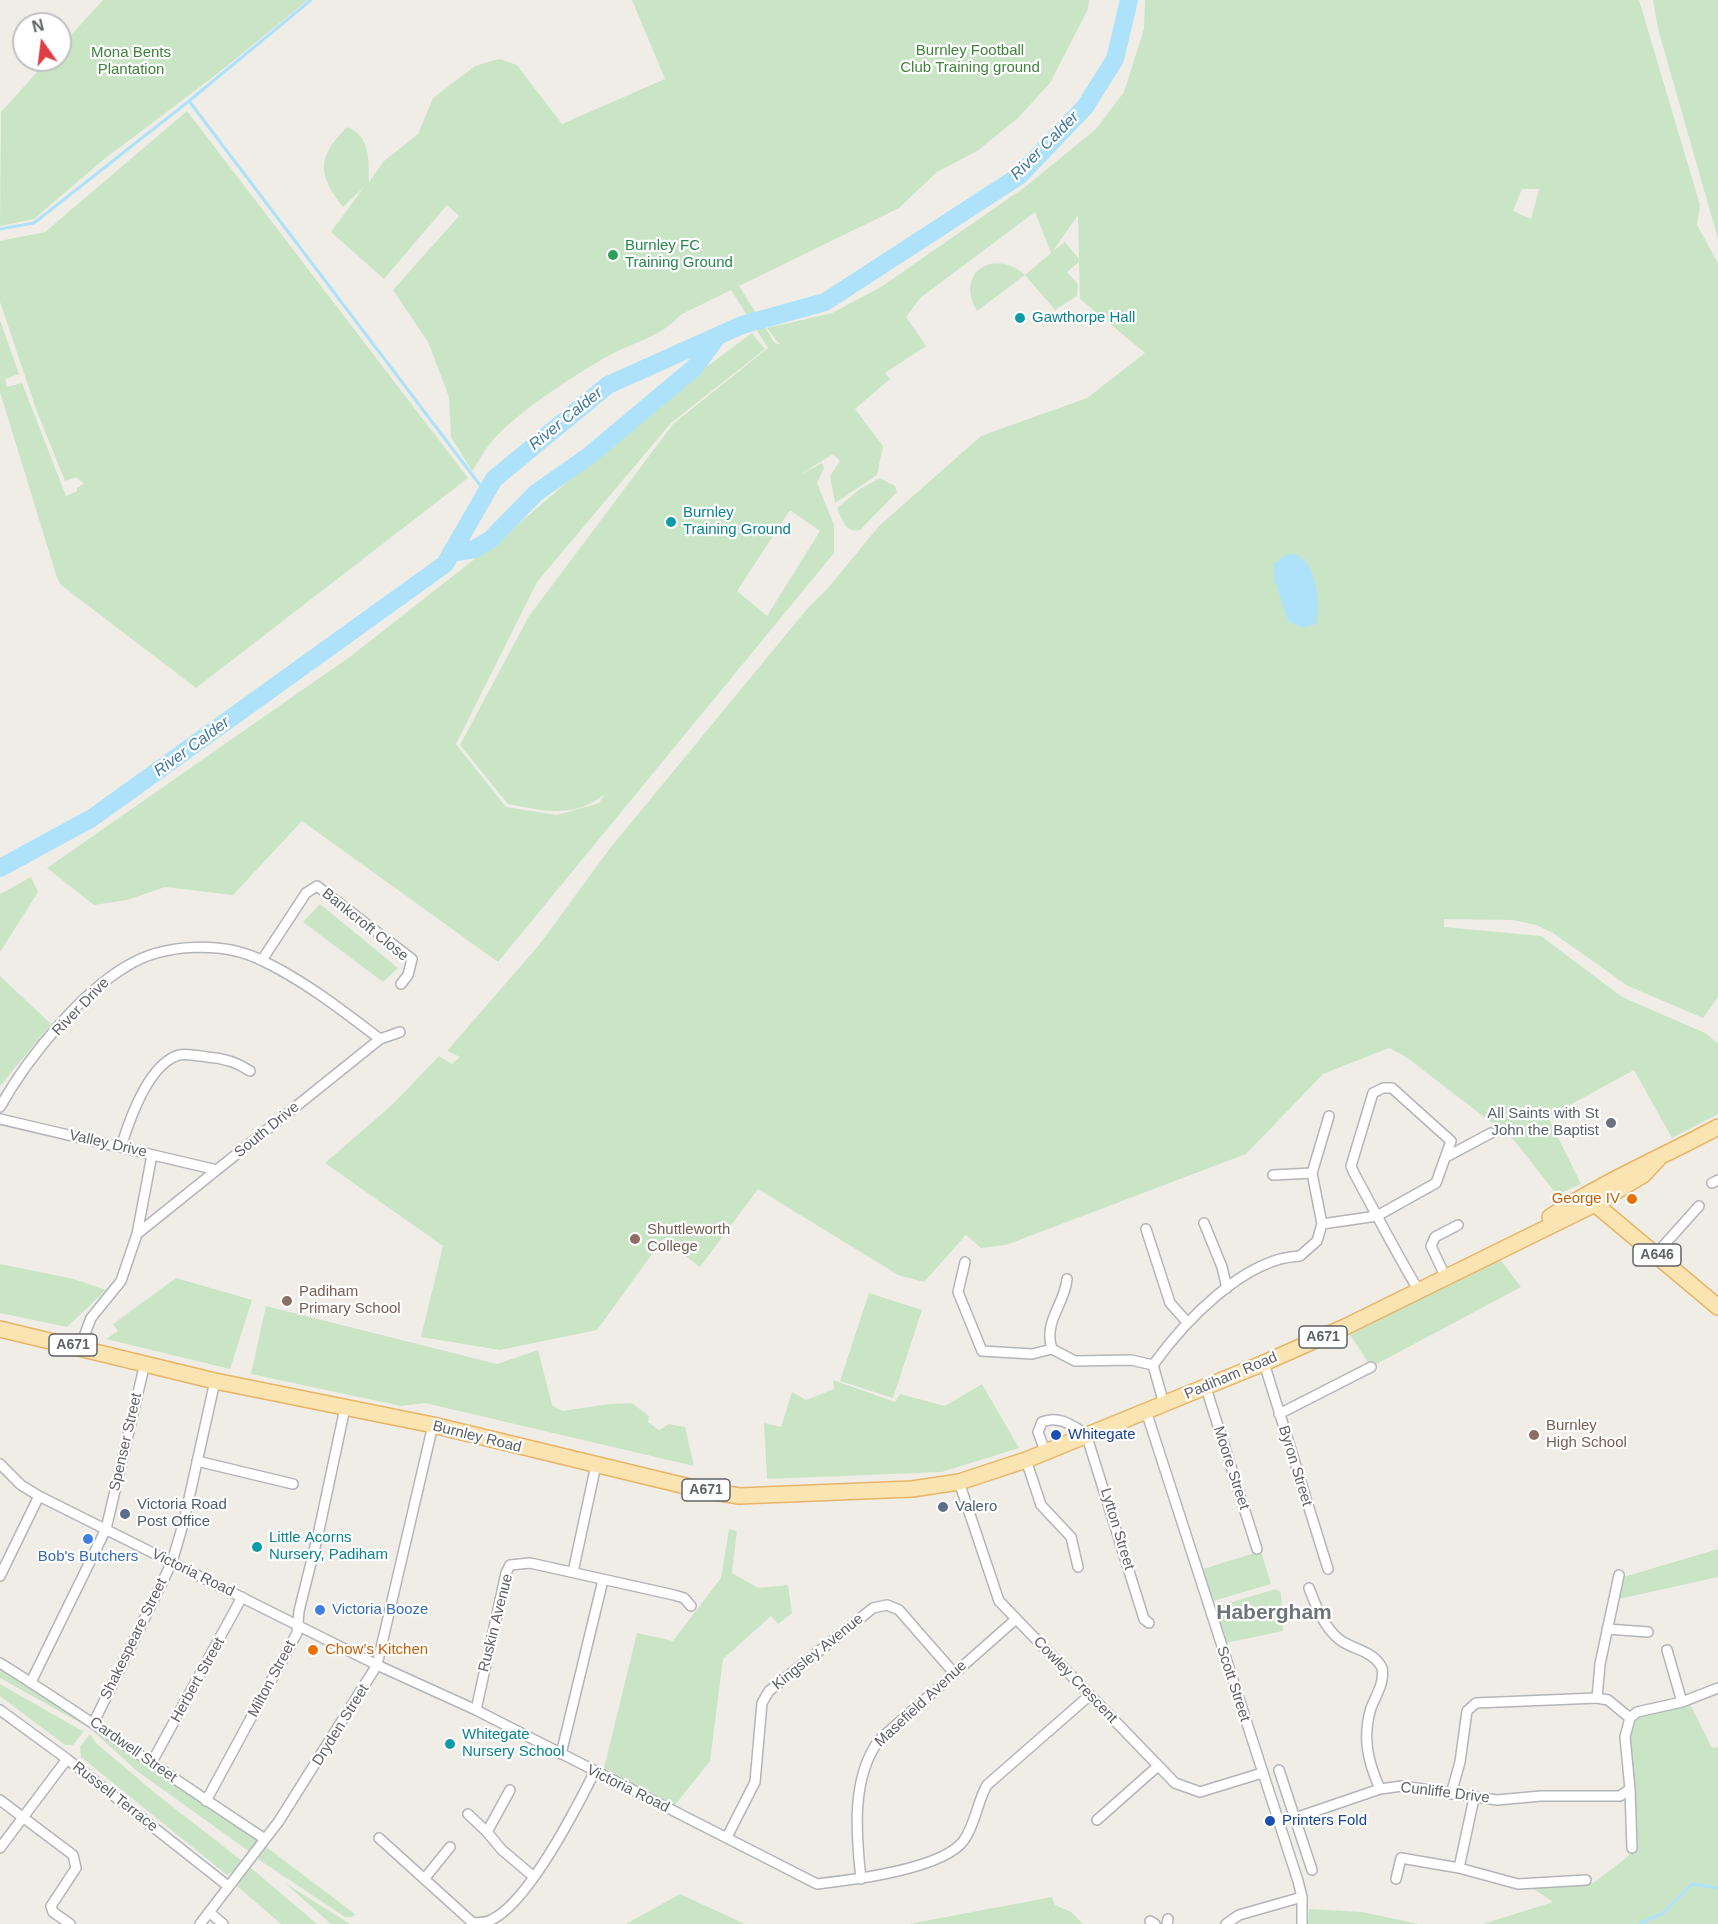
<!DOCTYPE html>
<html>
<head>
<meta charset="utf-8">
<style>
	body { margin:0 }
	#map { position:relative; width:1718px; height:1924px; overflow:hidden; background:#f0ede7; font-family:Helvetica,sans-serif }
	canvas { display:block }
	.north { position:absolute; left:12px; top:12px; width:60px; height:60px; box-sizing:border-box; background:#fff; border:2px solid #bfc1c2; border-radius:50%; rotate:346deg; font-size:16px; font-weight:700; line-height:24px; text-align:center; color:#5f6367 }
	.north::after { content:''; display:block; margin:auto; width:21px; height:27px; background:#df3e46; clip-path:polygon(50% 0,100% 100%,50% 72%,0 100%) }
</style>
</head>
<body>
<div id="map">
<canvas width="1718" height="1924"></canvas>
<div class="north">N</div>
</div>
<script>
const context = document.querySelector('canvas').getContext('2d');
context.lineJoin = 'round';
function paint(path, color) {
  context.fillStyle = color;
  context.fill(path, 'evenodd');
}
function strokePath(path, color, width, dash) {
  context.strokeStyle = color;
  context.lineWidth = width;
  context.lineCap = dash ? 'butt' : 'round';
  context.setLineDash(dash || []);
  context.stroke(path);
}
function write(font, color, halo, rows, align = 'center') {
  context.font = font + ' Helvetica,sans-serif';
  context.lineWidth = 4.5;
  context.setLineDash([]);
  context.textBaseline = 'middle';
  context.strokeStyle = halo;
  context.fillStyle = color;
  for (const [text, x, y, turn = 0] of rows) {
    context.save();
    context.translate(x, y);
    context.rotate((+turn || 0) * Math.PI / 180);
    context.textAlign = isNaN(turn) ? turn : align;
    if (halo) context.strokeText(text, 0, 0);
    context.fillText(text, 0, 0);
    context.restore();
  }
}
const green = new Path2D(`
	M 103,0 L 308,0 L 217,74 L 103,160 L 34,219 L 0,226 L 1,112 L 48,60 L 60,60 L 60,47 Z
	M 632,0 L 1089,0 L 1088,9 L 1050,83 L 1018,118 L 977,151 L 937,172 L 899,208 L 739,286 L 774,342 L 780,345 L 767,328 L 832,313 L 881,287 L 1025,187 L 1096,129 L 1124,92 L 1144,29 L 1145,0 L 1639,0 L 1700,205 L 1697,225 L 1718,263 L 1718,997 L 1703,1018 L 1628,986 L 1553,933 L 1536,925 L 1513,920 L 1444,919 L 1444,927 L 1541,936 L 1622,997 L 1705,1033 L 1718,1043 L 1718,1114 L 1672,1138 L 1634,1070 L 1548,1117 L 1581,1184 L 1557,1195 L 1513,1139 L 1406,1057 L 1389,1048 L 1323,1074 L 1246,1154 L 1006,1245 L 981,1248 L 966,1235 L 924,1282 L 898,1275 L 758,1189 L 700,1267 L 663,1239 L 597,1330 L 500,1350 L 421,1337 L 443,1246 L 325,1163 L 393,1104 L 439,1056 L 452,1064 L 460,1057 L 447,1051 L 539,945 L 611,847 L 807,609 L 828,588 L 879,526 L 981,436 L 1087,398 L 1145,353 L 1080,299 L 1079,262 L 1067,272 L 1078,284 L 1077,296 L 1055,310 L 1025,275 L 977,311 C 954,273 994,247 1025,275 L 1051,253 L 1035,212 L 920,298 L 906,317 L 926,346 L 885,373 L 890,379 L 855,409 L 883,446 L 877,475 L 835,503 L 830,476 L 840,461 L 833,454 L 798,476 L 822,463 L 824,468 L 817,483 L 834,525 L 834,553 L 498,962 L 302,821 L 233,895 L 165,887 L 127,900 L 94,905 L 47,868 L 351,656 L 509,532 L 670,394 L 752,333 L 765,349 L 671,423 L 537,582 L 456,744 L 506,807 L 557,815 L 599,803 L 605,794 C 573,819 546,811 508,804 L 460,745 L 529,616 L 673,424 L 768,348 L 731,290 L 680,315 C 662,337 631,343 608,356 C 573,376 520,410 493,440 C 485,449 479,461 472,471 L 451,437 L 449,397 L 428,342 L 393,290 L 459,216 L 447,205 L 384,279 L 331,232 L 364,187 L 343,207 C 317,174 317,157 347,127 C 372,137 368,161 369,182 L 384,161 L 418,134 L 433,98 L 475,66 L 499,59 L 517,65 L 562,124 L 665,79 ZM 1522,189 L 1539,189 L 1531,219 L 1513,211 ZM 1078,215 L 1079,259 L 1065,242 L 1053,251 ZM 790,510 L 820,531 L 767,616 L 737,591 Z
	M 1653,0 L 1718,0 L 1718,239 L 1658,29 Z
	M 187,111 L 468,478 L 196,688 L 61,585 L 57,578 L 0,392 L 0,320 L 19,374 L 5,379 L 7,387 L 22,383 L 66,496 L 77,491 L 77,488 L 84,484 L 76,477 L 65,481 L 36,409 L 0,302 L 0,241 L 45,232 Z
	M 880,478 L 895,486 L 897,492 L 860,530 C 845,533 843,521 837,508 L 860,489 Z
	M 31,877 L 38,892 L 0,952 L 0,894 Z
	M 320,904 L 398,968 L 383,982 L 303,922 Z
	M 0,976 L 51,1024 L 0,1086 Z
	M 1496,1254 L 1521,1287 L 1371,1367 L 1345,1327 Z
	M 0,1264 L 74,1279 L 106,1290 L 67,1327 L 0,1313 Z
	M 176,1278 L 252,1300 L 230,1369 L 106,1339 L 118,1331 L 113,1324 Z
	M 869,1293 L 922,1310 L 893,1398 L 840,1381 Z
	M 266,1306 L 497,1364 L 538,1350 L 552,1405 L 562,1411 L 609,1404 L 632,1403 L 649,1416 L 648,1422 L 659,1430 L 669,1424 L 685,1427 L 694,1466 L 425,1403 L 401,1406 L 251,1374 Z
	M 833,1380 L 895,1402 L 900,1394 L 945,1406 L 982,1384 L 1019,1448 L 942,1472 L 767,1479 L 764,1423 L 781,1427 L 792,1392 L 806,1400 L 834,1389 Z
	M 729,1529 L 737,1531 L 732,1573 L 758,1588 L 788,1585 L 792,1613 L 778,1624 L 771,1616 L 723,1659 L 710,1761 L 675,1805 L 604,1768 L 637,1633 L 673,1641 L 721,1578 Z
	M 1718,1549 L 1718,1577 L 1619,1599 L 1620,1578 Z
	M 1261,1551 L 1271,1584 L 1213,1601 L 1203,1569 Z
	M 1276,1589 L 1281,1593 L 1283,1631 L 1226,1643 L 1215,1607 Z
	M 0,1665 L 87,1722 L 86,1726 L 0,1678 Z
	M 0,1684 L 77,1728 L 84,1731 L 73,1745 L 65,1745 L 0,1696 Z
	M 1690,1704 L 1712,1748 L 1718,1747 L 1718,1924 L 1483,1924 L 1553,1902 L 1529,1886 L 1593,1883 L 1625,1859 L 1638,1845 L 1625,1737 L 1630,1718 Z
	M 96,1730 L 259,1841 L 250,1852 L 137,1771 L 93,1731 Z
	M 90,1734 L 96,1743 L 155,1793 L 246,1864 L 227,1875 L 81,1757 L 80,1747 Z
	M 265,1846 L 355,1914 L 352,1917 L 345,1917 L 258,1859 Z
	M 250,1867 L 317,1924 L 281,1924 L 237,1886 L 239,1877 Z
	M 285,1883 L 350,1924 L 331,1924 Z
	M 680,1894 L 745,1924 L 626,1924 Z
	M 1052,1897 L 1055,1905 L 1071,1912 L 1083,1924 L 909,1924 Z
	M 1309,1909 L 1362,1912 L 1419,1924 L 1308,1924 Z`);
const water = new Path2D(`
	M 1294,554 C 1318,562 1320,603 1316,624 L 1303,628 L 1288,621 L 1274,578 L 1274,564 L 1286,555 Z`);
const stream = new Path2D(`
	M 311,0 L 189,101 L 486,493
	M 0,229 L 34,223 L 189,101
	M 1639,1924 L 1663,1913 L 1692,1884 L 1718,1888`);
const river = new Path2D(`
	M 451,553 L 475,549 L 491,539 L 536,493 L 590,455 L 695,367 L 717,337
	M 0,868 L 92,818 L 445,564 L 494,479 L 608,385 L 742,325 L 825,302 L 1019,176 L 1085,107 L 1115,59 L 1129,0`);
const street = new Path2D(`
	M 262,960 L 306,893 L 317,886 L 412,959 L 408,975 L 401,984
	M 0,1107 C 27,1059 79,994 127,966 C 164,943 224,941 263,961 C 305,981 343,1011 380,1039
	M 0,1119 L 217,1170
	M 121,1147 C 129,1121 148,1064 179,1055 C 187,1053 199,1056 207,1057 C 223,1058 237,1062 250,1071
	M 1446,1157 L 1491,1133
	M 1273,1175 L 1312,1173
	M 1712,1183 L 1718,1180
	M 1204,1223 L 1222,1267 L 1227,1288
	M 1322,1224 L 1377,1216 L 1436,1183 L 1451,1141 L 1392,1088 L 1383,1088 L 1373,1093 L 1351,1166 L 1354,1173 C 1375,1212 1396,1253 1419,1291
	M 1146,1229 L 1170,1303 L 1187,1322
	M 137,1234 L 380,1039 L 400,1032
	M 1656,1254 L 1699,1206
	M 965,1262 L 958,1292 L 982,1351 L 1032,1354 L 1052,1349
	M 1446,1278 L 1431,1246 L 1435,1237 L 1458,1225
	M 80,1347 L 91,1318 L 121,1281 L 137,1234 L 152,1155
	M 1052,1349 L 1075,1361 L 1131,1360 L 1153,1365
	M 1052,1349 C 1043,1321 1065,1304 1067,1279
	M 1264,1363 L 1328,1569
	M 1206,1388 L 1257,1549
	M 1164,1404 L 1153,1365 C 1184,1322 1244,1258 1300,1256 L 1317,1241 L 1322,1224 L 1312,1173 L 1329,1116
	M 1146,1411 L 1298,1881 L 1302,1897 L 1302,1924
	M 1279,1414 L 1371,1367
	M 1045,1451 L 1038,1432 L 1042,1422 C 1058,1415 1072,1425 1086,1434 L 1144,1619 L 1149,1623
	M 1026,1460 L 1041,1505 L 1071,1537 L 1078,1567
	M 197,1461 L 293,1484
	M 0,1464 L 21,1485 L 39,1496 L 377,1665 L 476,1710 L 817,1884 C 852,1880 944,1869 964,1840 C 976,1823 977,1802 987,1785 L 1090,1695
	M 959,1482 L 999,1601 L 1175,1783 L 1200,1792 L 1262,1773
	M 573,1572 L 596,1465
	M 0,1576 L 39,1496
	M 1309,1588 C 1316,1606 1324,1628 1340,1640 C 1354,1650 1374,1651 1382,1668 C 1385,1682 1376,1695 1371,1708 C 1362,1738 1368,1762 1380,1789
	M 1607,1629 L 1648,1632
	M 1667,1650 L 1682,1702
	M 0,1663 C 90,1719 176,1781 265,1839
	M 31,1682 L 106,1529 L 145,1363
	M 1597,1698 L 1600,1664 L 1619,1575
	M 0,1710 L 67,1759 L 228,1886
	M 476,1710 L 506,1573 L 510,1565 L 530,1563 L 674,1595 L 684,1598 L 691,1606
	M 94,1722 L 172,1562 L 184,1521 L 215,1381
	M 561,1754 L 603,1580
	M 152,1762 L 242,1597
	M 1279,1770 L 1312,1870
	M 1630,1789 L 1632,1848
	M 510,1790 L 487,1832 L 502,1850 L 534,1877
	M 1451,1794 L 1460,1762 L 1467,1711 L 1476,1703 L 1597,1698 L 1608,1700 L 1630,1718
	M 0,1800 L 73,1855 L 76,1868 L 51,1906 L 53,1912 L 70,1924
	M 206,1801 L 297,1633 L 299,1611 L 318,1535 L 345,1408
	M 468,1814 L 487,1832
	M 1295,1818 L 1380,1789 L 1402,1786 L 1497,1800 L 1541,1796 L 1620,1796 L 1630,1789 L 1625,1737 L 1630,1718 L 1637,1712 L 1682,1702 L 1718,1688
	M 1097,1820 L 1158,1766
	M 727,1837 L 755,1782 L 762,1703 L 769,1691 L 873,1608 L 887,1605 L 899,1610 L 954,1673
	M 379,1838 L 473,1923 C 479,1922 486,1923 491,1920 C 528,1903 576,1809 594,1773
	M 0,1848 L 67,1759
	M 1459,1868 L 1474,1798
	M 425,1878 L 450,1847
	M 861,1879 C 856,1834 851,1778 879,1740 L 1016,1619
	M 1396,1879 L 1401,1858 L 1459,1868 L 1518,1884 L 1586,1880
	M 209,1912 L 223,1924
	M 1150,1921 L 1155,1924
	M 200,1924 L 279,1821 L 377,1665 L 433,1425
	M 1167,1924 L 1168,1919
	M 1226,1924 L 1239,1915 L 1302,1897`);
const primary = new Path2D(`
	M 1589,1199 L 1718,1307
	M 1550,1217 C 1603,1182 1662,1157 1718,1127
	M 0,1329 L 215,1381 L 433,1425 L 702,1490 L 739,1496 L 912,1489 L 959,1482 L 1026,1460 L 1264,1363 L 1345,1327 L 1595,1204 L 1643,1175 L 1658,1159`);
const markers = [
	[613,255,6,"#2e9e5b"],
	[1020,318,6,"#0f9aa8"],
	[671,522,6,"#0f9aa8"],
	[1611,1123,6,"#6b7280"],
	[1632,1199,6,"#e8710a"],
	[635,1239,6,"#8d6e63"],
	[287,1301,6,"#8d6e63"],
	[1056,1435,6,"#1a4fb4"],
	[1534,1435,6,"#8d6e63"],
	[943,1507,6,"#5c6f8a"],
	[125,1514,6,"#5c6f8a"],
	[88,1539,6,"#3f7fe0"],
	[257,1547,6,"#0f9aa8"],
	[320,1610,6,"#3f7fe0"],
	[313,1650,6,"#e8710a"],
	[450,1744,6,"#0f9aa8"],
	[1270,1821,6,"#1a4fb4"]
];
const shields = [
	[1657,1255,48],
	[1323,1337,48],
	[73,1345,48],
	[706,1490,48]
];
const shieldNames = [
	["A646",1657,1255],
	["A671",1323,1337],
	["A671",73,1345],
	["A671",706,1490]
];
const parkNames = [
	["Burnley Football",970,51],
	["Club Training ground",970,68],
	["Mona Bents",131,53],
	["Plantation",131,70]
];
const leisureNames = [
	["Burnley FC",625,246],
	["Training Ground",625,263]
];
const cultureNames = [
	["Gawthorpe Hall",1032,318],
	["Burnley",683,513],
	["Training Ground",683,530],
	["Little Acorns",269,1538],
	["Nursery, Padiham",269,1555],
	["Whitegate",462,1735],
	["Nursery School",462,1752]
];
const streetNames = [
	["Bankcroft Close",365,925,39],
	["River Drive",81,1007,-46],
	["South Drive",267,1130,-39],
	["Valley Drive",108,1144,13],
	["Padiham Road",1231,1376,-23],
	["Burnley Road",477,1437,14],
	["Spenser Street",126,1442,-77],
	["Byron Street",1295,1466,73],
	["Moore Street",1231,1468,72],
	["Lytton Street",1117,1529,73],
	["Victoria Road",193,1573,26],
	["Ruskin Avenue",496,1623,-76],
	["Shakespeare Street",134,1639,-64],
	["Kingsley Avenue",818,1652,-39],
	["Milton Street",272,1679,-62],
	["Herbert Street",198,1680,-61],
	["Cowley Crescent",1075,1680,46],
	["Scott Street",1233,1684,72],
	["Masefield Avenue",921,1704,-43],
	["Dryden Street",341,1725,-58],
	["Cardwell Street",133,1750,35],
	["Victoria Road",628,1789,26],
	["Cunliffe Drive",1445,1793,7],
	["Russell Terrace",115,1797,38]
];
const worshipNames = [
	["All Saints with St",1599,1114],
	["John the Baptist",1599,1131]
];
const foodNames = [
	["George IV",1620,1199],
	["Chow’s Kitchen",325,1650,"left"]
];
const educationNames = [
	["Shuttleworth",647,1230],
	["College",647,1247],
	["Padiham",299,1292],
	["Primary School",299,1309],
	["Burnley",1546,1426],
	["High School",1546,1443]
];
const transitNames = [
	["Whitegate",1068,1435],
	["Printers Fold",1282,1821]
];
const serviceNames = [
	["Victoria Road",137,1505],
	["Post Office",137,1522],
	["Valero",955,1507]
];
const shopNames = [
	["Bob's Butchers",88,1557],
	["Victoria Booze",332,1610,"left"]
];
const waterNames = [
	["River Calder",1045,146,-45],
	["River Calder",566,419,-39],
	["River Calder",192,747,-36]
];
const districtNames = [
	["Habergham",1274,1613]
];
paint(green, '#cae5c6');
paint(water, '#ade2fa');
strokePath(stream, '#ade2fa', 3);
strokePath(river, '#ade2fa', 18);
strokePath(street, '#b2b5b9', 12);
strokePath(primary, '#e9b467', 18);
strokePath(street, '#fff', 9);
strokePath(primary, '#fae5b2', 15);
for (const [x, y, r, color] of markers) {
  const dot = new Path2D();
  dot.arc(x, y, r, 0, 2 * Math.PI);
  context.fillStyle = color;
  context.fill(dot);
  strokePath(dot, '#fff', 2);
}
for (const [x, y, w] of shields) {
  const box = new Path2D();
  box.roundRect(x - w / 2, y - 11, w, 22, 4.5);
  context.fillStyle = '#fff';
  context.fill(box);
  strokePath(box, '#5f6367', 1.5);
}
write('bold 14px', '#5f6367', null, shieldNames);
write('15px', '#40823b', '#fff', parkNames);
write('15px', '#27864d', '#fff', leisureNames, 'left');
write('15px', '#0d838f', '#fff', cultureNames, 'left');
write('15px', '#5f6367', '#fff', streetNames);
write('15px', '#5b616d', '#fff', worshipNames, 'right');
write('15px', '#c56008', '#fff', foodNames, 'right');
write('15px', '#785e54', '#fff', educationNames, 'left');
write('15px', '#164399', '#fff', transitNames, 'left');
write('15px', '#4e5e75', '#fff', serviceNames, 'left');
write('15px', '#366cbe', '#fff', shopNames);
write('italic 16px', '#43799b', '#fff', waterNames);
write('bold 21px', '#707578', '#fff', districtNames);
</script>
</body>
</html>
